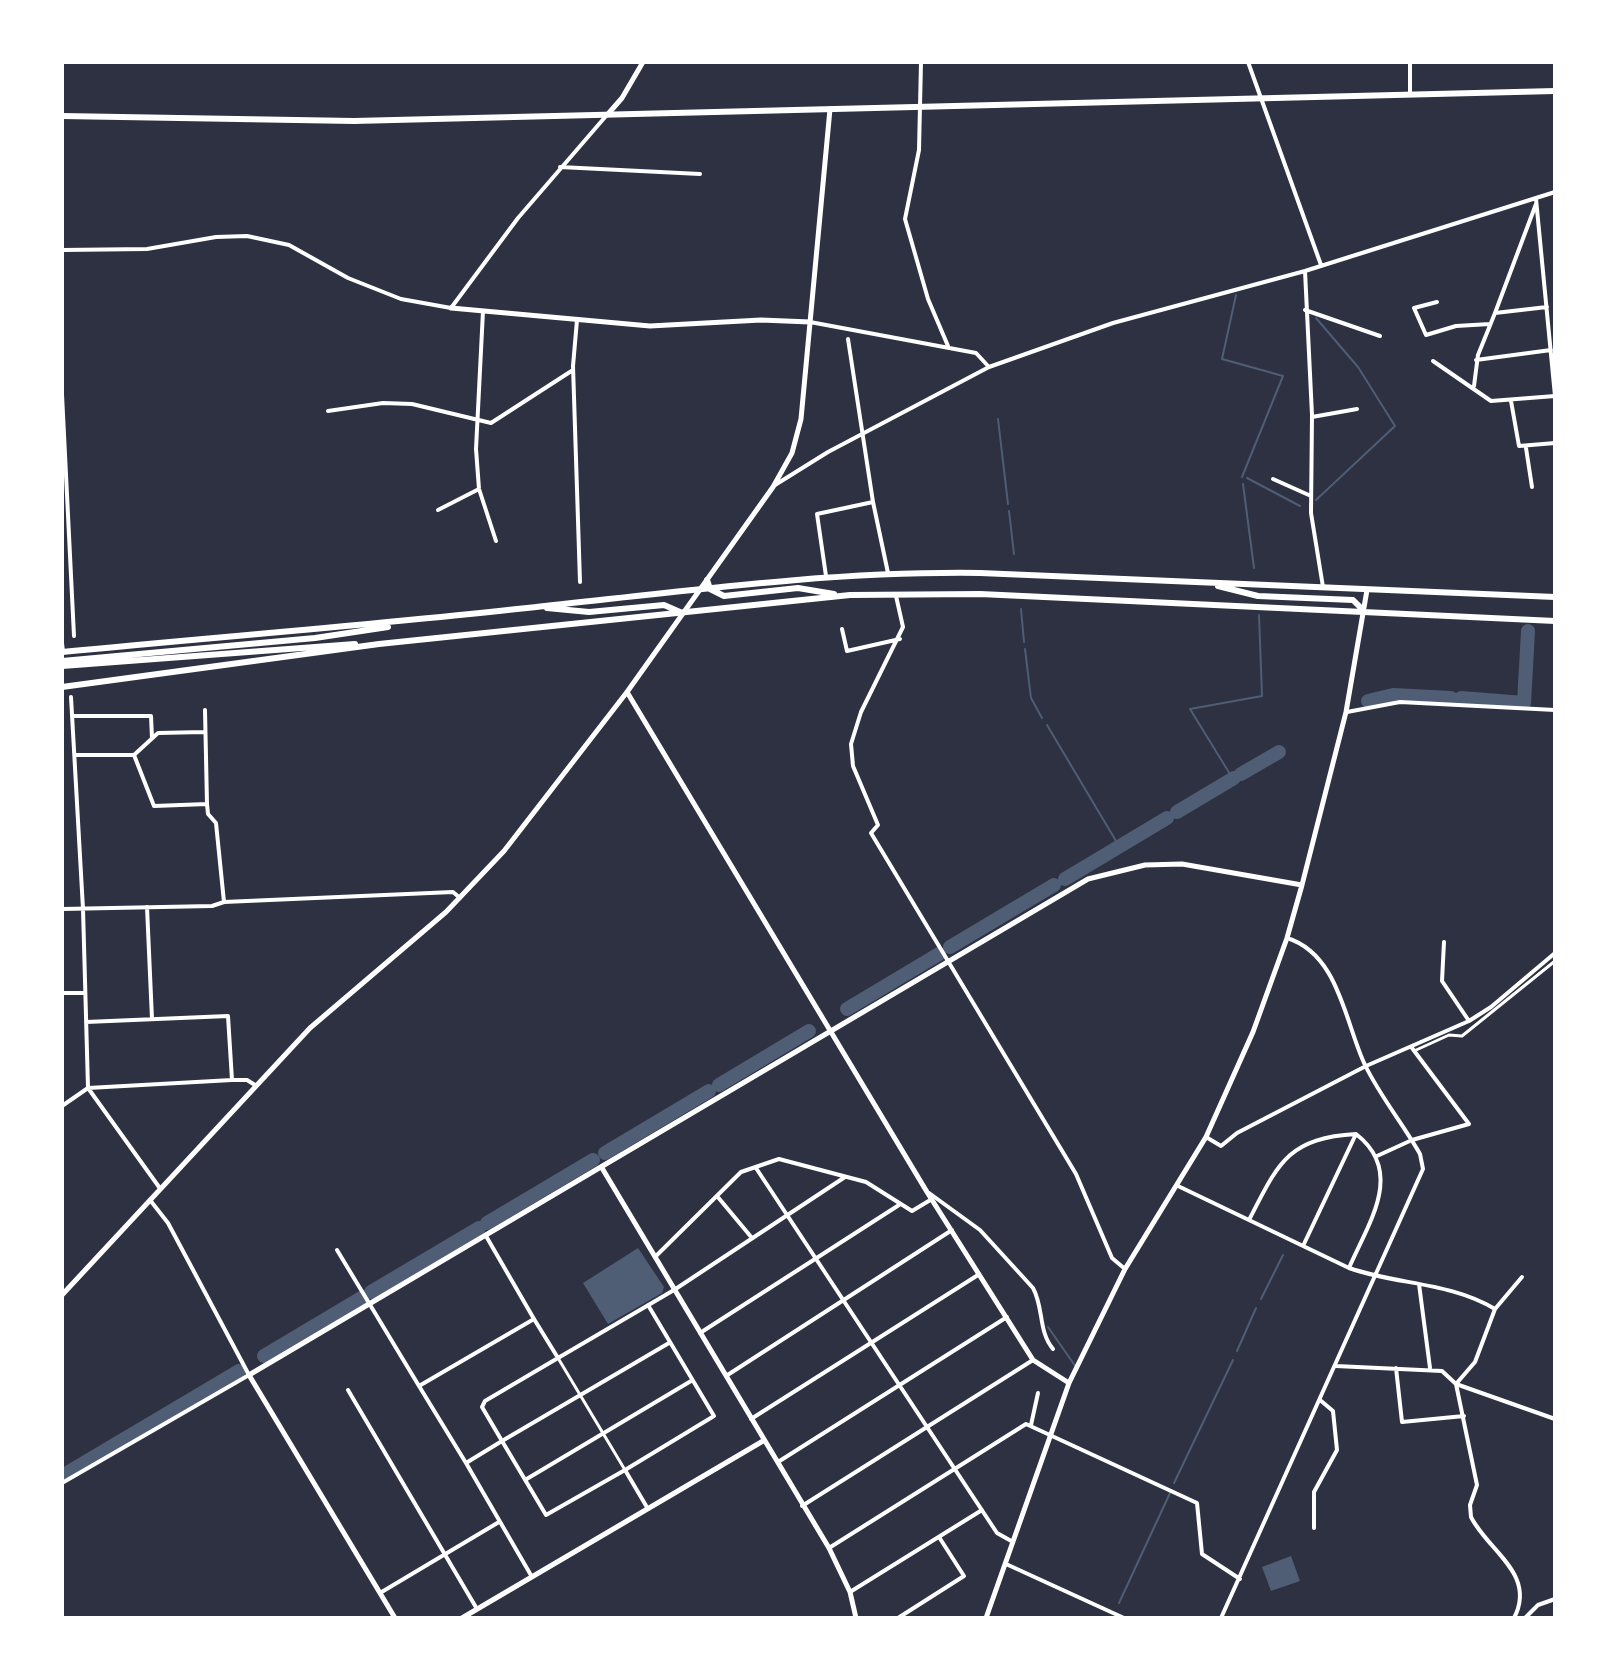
<!DOCTYPE html>
<html>
<head>
<meta charset="utf-8">
<style>
	body { margin:0 }
	#map { position:relative; width:1617px; height:1680px; overflow:hidden; background:#2d3142; font-family:Quicksand,sans-serif }
	canvas { display:block }
	.frame { position:absolute; inset:0; border:64px solid #fff; pointer-events:none }
</style>
</head>
<body>
<div id="map">
<canvas width="1617" height="1680"></canvas>
<div class="frame"></div>
</div>
<script>
const context = document.querySelector('canvas').getContext('2d');
context.lineJoin = 'round';
function paint(path, color) {
  context.fillStyle = color;
  context.fill(path, 'evenodd');
}
function strokePath(path, color, width, dash) {
  context.strokeStyle = color;
  context.lineWidth = width;
  context.lineCap = dash ? 'butt' : 'round';
  context.setLineDash(dash || []);
  context.stroke(path);
}
const water = new Path2D(`
	M 638,1248 L 664,1287 L 662,1293 L 608,1324 L 583,1283 Z
	M 1291,1556 L 1300,1581 L 1271,1591 L 1262,1567 Z`);
const stream = new Path2D(`
	M 1236,295 L 1222,359 L 1283,376 L 1242,477
	M 998,419 L 1008,504
	M 1247,478 L 1300,506
	M 1243,484 L 1254,568
	M 1316,500 L 1395,426 L 1358,367 L 1316,318
	M 1009,511 L 1014,554
	M 1021,609 L 1024,642
	M 1025,649 L 1031,698 L 1042,718
	M 1047,725 L 1119,846
	M 1233,779 L 1190,709 L 1262,696 L 1259,615
	M 1261,1299 L 1283,1255
	M 1048,1327 L 1076,1367
	M 1237,1351 L 1256,1308
	M 1174,1483 L 1233,1360
	M 1119,1603 L 1170,1493`);
const river = new Path2D(`
	M 1461,698 L 1524,703 L 1528,631
	M 1368,701 L 1393,695 L 1451,698
	M 1241,774 L 1279,752
	M 1177,812 L 1234,778
	M 1065,879 L 1167,818
	M 950,947 L 1054,885
	M 847,1009 L 939,954
	M 719,1085 L 809,1031
	M 605,1153 L 709,1091
	M 487,1223 L 593,1160
	M 371,1292 L 479,1228
	M 264,1356 L 363,1297
	M 62,1476 L 239,1371`);
const pedestrian = new Path2D(`
	M 1414,1051 L 1449,1035 L 1462,1036 L 1555,961
	M 558,1358 L 625,1470`);
const minor = new Path2D(`
	M 921,62 L 919,150 L 905,219 L 928,299 L 948,346
	M 1248,62 L 1321,265
	M 1410,62 L 1410,95
	M 560,167 L 700,174
	M 1536,199 L 1555,396
	M 62,250 L 147,249 L 216,237 L 247,236 L 289,245 L 348,278 L 401,299 L 451,308 L 518,218 L 606,116
	M 1305,271 L 1312,415 L 1311,513 L 1323,587
	M 1437,302 L 1414,308 L 1426,335 L 1456,326 L 1490,324
	M 1305,310 L 1380,336
	M 483,311 L 476,449 L 479,489 L 496,541
	M 1495,313 L 1536,204
	M 577,320 L 573,366 L 580,582
	M 810,322 L 976,353 L 989,367
	M 848,339 L 873,502 L 888,573
	M 1476,360 L 1551,350
	M 1433,361 L 1491,401 L 1555,396
	M 1474,386 L 1478,355 L 1495,313 L 1547,307
	M 62,394 L 74,636
	M 1511,401 L 1519,446 L 1555,443
	M 328,411 L 383,403 L 412,404 L 491,423 L 573,370
	M 1312,417 L 1357,409
	M 1526,448 L 1532,487
	M 1273,479 L 1311,496
	M 775,485 L 828,452 L 989,367 L 1113,323 L 1305,271 L 1555,192
	M 438,510 L 479,489
	M 826,576 L 817,514 L 873,502
	M 896,596 L 903,627 L 861,712 L 851,744 L 853,766 L 878,825 L 871,833 L 1076,1174 L 1112,1258 L 1125,1269
	M 842,629 L 847,651 L 900,639
	M 62,643 L 63,652
	M 71,697 L 83,909 L 88,1088 L 159,1187
	M 205,710 L 207,804 L 208,814 L 216,823 L 224,902
	M 1347,712 L 1400,702 L 1555,710
	M 73,716 L 151,716 L 152,738
	M 76,755 L 134,755 L 158,733 L 204,732
	M 134,755 L 154,806 L 207,804
	M 147,907 L 152,1019
	M 62,909 L 212,906 L 224,902 L 453,892 L 460,898
	M 1444,942 L 1442,981 L 1469,1021
	M 62,993 L 85,993
	M 86,1022 L 228,1016 L 232,1080
	M 62,1106 L 88,1088 L 232,1080 L 247,1080 L 255,1085
	M 1206,1137 L 1221,1146 L 1237,1133 L 1366,1066 L 1469,1021 L 1491,1007 L 1555,953
	M 1377,1156 L 1412,1140 L 1469,1124 L 1412,1048
	M 756,1168 L 997,1533 L 1013,1542
	M 1178,1186 L 1349,1268 C 1398,1285 1450,1282 1495,1309 L 1475,1362 L 1456,1384
	M 929,1193 L 980,1230 L 1033,1288 C 1044,1308 1038,1331 1053,1349
	M 717,1196 L 752,1238
	M 1249,1220 C 1278,1164 1287,1138 1356,1134 C 1405,1172 1369,1222 1349,1268
	M 486,1236 L 534,1319
	M 1303,1246 L 1356,1134
	M 337,1250 L 419,1386
	M 655,1257 L 741,1172 L 779,1159 L 866,1182 L 912,1211 L 932,1199
	M 1419,1284 L 1430,1368
	M 1495,1309 L 1522,1277
	M 700,1333 L 899,1205
	M 558,1358 L 674,1290 L 845,1177
	M 1336,1366 L 1442,1371 L 1456,1384 L 1555,1419
	M 1396,1368 L 1402,1422 L 1464,1416
	M 726,1376 L 952,1230
	M 1456,1384 L 1477,1485 L 1470,1505 L 1471,1517 C 1488,1551 1537,1574 1514,1618
	M 348,1390 L 477,1609
	M 751,1419 L 978,1275
	M 1031,1425 L 1038,1393
	M 778,1462 L 1007,1317
	M 466,1463 L 532,1577
	M 625,1470 L 714,1416 L 648,1305
	M 525,1480 L 691,1381
	M 62,1483 L 249,1375 L 168,1223 L 150,1200
	M 802,1506 L 1033,1360
	M 648,1509 L 625,1470 L 546,1515 L 502,1441 L 466,1463 L 419,1386 L 534,1319 L 558,1358 L 485,1401 L 482,1407 L 502,1441 L 669,1343
	M 1314,1528 L 1314,1492 L 1337,1450 L 1333,1411 L 1320,1400
	M 829,1548 L 1026,1424 L 1197,1503 L 1202,1554 L 1240,1579
	M 1006,1564 L 1124,1618
	M 850,1592 L 982,1510
	M 380,1593 L 499,1522
	M 898,1618 L 964,1576 L 939,1537
	M 1221,1618 L 1423,1169 L 1420,1154 C 1403,1124 1380,1096 1365,1065 C 1345,1023 1339,954 1287,938
	M 1525,1618 L 1538,1605 L 1555,1599`);
const tertiary = new Path2D(`
	M 608,114 L 622,98 L 643,62
	M 451,308 L 650,326 L 761,320 L 810,322
	M 627,692 L 927,1192 L 1033,1360 L 1069,1383
	M 602,1168 L 829,1548 L 850,1592 L 856,1618
	M 62,1295 L 310,1028 L 446,912 L 504,851 L 627,692 L 773,487 L 792,453 L 801,419 L 830,109
	M 395,1618 L 249,1375 L 1088,879 L 1145,865 L 1182,864 L 1302,885
	M 462,1618 L 763,1441
	M 986,1618 L 1069,1383 L 1125,1269 L 1206,1137 L 1253,1032 L 1287,938 L 1302,885 L 1346,712 L 1367,590`);
const trunk = new Path2D(`
	M 62,116 L 354,121 L 1555,91
	M 707,580 L 710,589 L 724,596 L 798,588 L 834,594
	M 1218,586 L 1258,596 L 1353,600 L 1364,611
	M 547,608 L 589,612 L 664,605 L 680,612
	M 62,652 C 217,637 372,625 527,608 C 678,592 828,571 980,573 L 1555,597
	M 62,661 L 315,638 L 388,627
	M 62,666 L 355,644
	M 62,687 L 379,644 L 850,595 L 980,594 L 1555,621`);
paint(water, '#4f5d75');
strokePath(stream, '#4f5d75', 2);
strokePath(river, '#4f5d75', 14);
strokePath(pedestrian, '#fff', 3);
strokePath(minor, '#fff', 4);
strokePath(tertiary, '#fff', 5);
strokePath(trunk, '#fff', 6);
</script>
</body>
</html>
